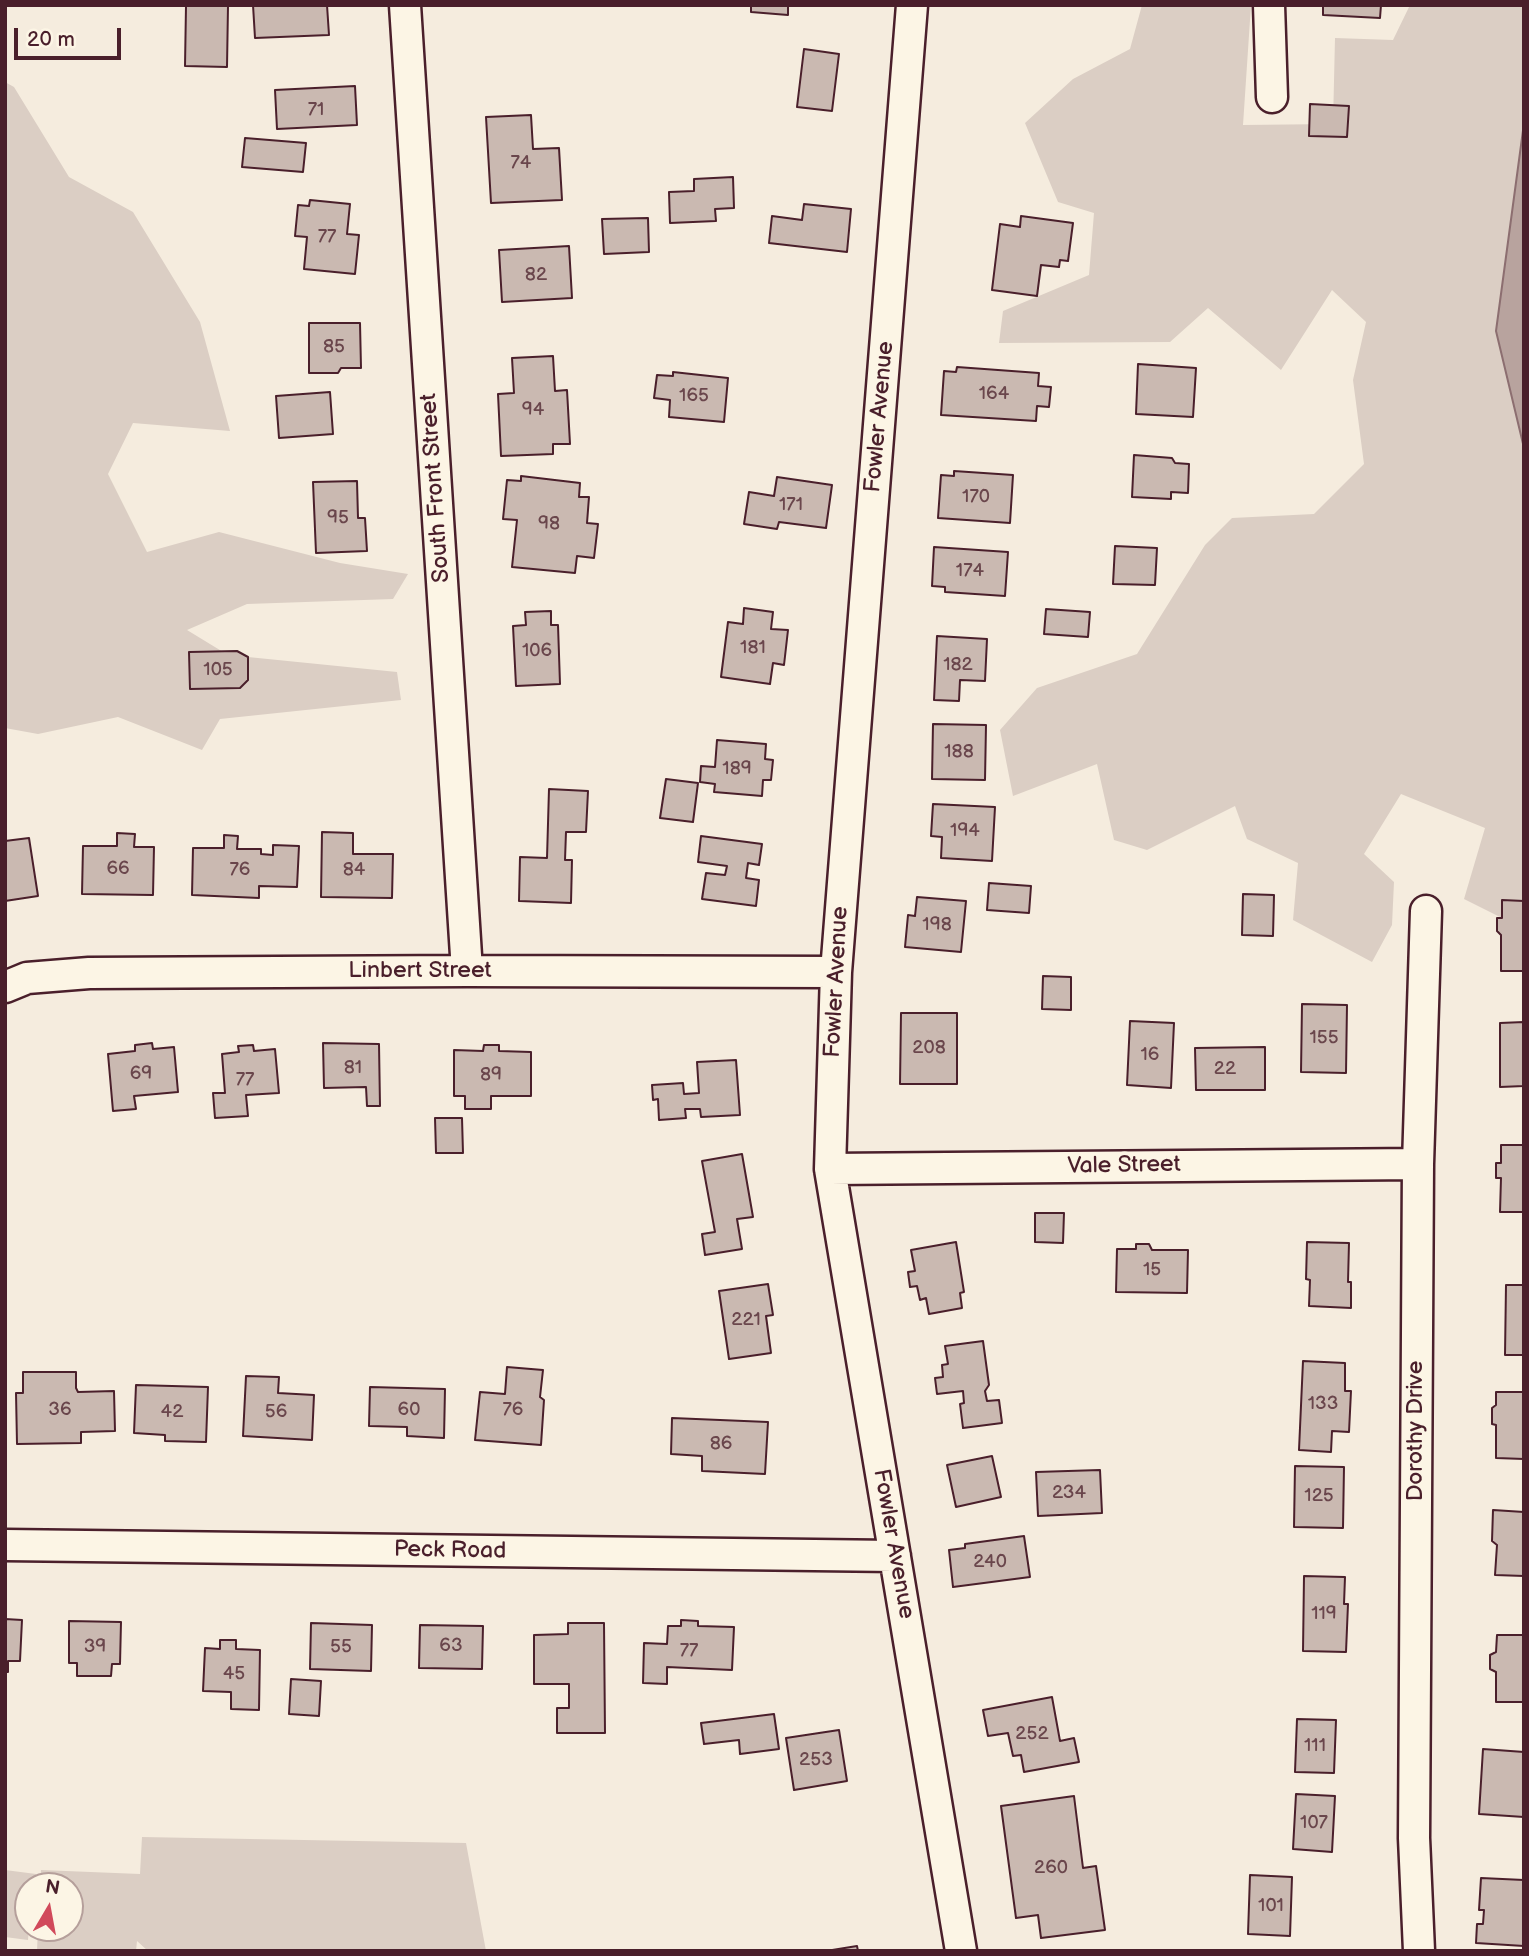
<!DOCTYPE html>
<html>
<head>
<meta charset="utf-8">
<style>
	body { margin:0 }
	#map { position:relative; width:1529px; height:1956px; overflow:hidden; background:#f5ecde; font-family:"Balsamiq Sans",sans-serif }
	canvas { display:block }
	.frame { position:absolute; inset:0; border:7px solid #4a1f2b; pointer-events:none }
	.north { position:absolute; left:14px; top:1872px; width:70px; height:70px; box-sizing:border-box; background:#fcf5e5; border:2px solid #b59f9b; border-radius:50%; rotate:10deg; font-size:19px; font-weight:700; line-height:28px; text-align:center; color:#4a1f2b }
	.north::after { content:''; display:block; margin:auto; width:24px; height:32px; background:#d1495b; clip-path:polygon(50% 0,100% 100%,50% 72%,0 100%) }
	.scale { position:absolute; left:14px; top:28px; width:107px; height:32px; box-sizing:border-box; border:4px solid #4a1f2b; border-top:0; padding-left:9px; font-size:21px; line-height:24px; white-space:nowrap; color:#4a1f2b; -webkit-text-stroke:5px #fcf5e5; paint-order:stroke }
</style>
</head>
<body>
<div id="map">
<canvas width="1529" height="1956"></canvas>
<div class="frame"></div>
<div class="north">N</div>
<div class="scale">20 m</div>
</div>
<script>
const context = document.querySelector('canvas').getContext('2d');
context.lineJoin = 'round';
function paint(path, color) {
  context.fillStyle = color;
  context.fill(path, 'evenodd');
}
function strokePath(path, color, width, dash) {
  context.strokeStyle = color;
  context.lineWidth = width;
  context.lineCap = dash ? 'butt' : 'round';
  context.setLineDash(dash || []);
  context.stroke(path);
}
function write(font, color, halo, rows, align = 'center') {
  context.font = font + ' "Balsamiq Sans",sans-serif';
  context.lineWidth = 7;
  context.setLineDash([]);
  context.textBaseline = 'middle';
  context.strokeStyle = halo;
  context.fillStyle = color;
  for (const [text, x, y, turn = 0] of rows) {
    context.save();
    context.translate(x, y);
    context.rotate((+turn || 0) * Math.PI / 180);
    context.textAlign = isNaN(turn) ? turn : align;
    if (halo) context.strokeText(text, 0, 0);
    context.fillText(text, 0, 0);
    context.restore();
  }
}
const green = new Path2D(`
	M 1142,5 L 1251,5 L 1243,125 L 1333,124 L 1335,38 L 1393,40 L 1410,5 L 1524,5 L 1524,123 L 1496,331 L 1524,448 L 1524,918 L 1510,922 L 1464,899 L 1485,828 L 1401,794 L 1364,854 L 1394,882 L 1392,925 L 1372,962 L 1293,920 L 1298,863 L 1247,839 L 1235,806 L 1147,850 L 1114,840 L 1097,764 L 1013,796 L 1000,730 L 1037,688 L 1137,654 L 1205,545 L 1232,518 L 1314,514 L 1364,464 L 1353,380 L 1366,322 L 1332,290 L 1281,370 L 1208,308 L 1170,342 L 999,343 L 1003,311 L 1089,275 L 1094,213 L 1058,202 L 1025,123 L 1073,79 L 1130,49 Z
	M 5,82 L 14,87 L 69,177 L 133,212 L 200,322 L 230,431 L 133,423 L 108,474 L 147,552 L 219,532 L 340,563 L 408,574 L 393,599 L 247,604 L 187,630 L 228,655 L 397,672 L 401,700 L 220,719 L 202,750 L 118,717 L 38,734 L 5,728 Z
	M 142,1837 L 466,1843 L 486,1951 L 148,1951 L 137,1941 L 136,1951 L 37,1951 L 38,1928 L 70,1928 L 70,1886 L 40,1886 L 41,1870 L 140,1874 Z
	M 5,1870 L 36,1874 L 34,1886 L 28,1886 L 28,1928 L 29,1928 L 28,1940 L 5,1937 Z`);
const water = new Path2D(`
	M 1524,123 L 1524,448 L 1496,331 Z`);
const building = new Path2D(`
	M 253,5 L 327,5 L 329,35 L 255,38 Z
	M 751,5 L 788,5 L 788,15 L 751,12 Z
	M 1323,5 L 1381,5 L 1380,18 L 1323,15 Z
	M 186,6 L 228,6 L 227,67 L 185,66 Z
	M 804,49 L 839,54 L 832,111 L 797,107 Z
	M 355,86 L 357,125 L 277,129 L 275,90 Z
	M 1310,104 L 1349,106 L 1347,137 L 1309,136 Z
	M 531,115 L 533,149 L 559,148 L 562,200 L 491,203 L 486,117 Z
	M 245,138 L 306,143 L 303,172 L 242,167 Z
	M 733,177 L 734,208 L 715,209 L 716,221 L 670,223 L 669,192 L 694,191 L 694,179 Z
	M 310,200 L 350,204 L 347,234 L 359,235 L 355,274 L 304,269 L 307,237 L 295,236 L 298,205 L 309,206 Z
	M 804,204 L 851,209 L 847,252 L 769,243 L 772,216 L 802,220 Z
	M 1021,216 L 1073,223 L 1068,261 L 1060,260 L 1059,267 L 1041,265 L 1037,296 L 992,290 L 1000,224 L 1020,227 Z
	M 648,218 L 649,252 L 604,254 L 602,219 Z
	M 569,246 L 572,298 L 502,302 L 499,250 Z
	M 309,323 L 360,323 L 361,368 L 341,368 L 338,373 L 309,373 Z
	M 553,356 L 555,391 L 567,390 L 570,444 L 553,444 L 553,454 L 501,456 L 498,394 L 514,393 L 512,358 Z
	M 1138,364 L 1196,368 L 1193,417 L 1136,414 Z
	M 957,367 L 1039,373 L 1038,386 L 1051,387 L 1049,407 L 1037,406 L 1036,421 L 941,415 L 944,371 L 956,372 Z
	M 673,372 L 728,378 L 724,422 L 669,417 L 670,400 L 654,398 L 657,375 L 673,376 Z
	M 330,392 L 333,434 L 279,438 L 276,396 Z
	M 1134,455 L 1172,458 L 1175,463 L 1189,464 L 1188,493 L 1171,492 L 1171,499 L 1132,497 Z
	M 954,471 L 1013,475 L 1010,523 L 938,518 L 941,475 L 954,476 Z
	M 521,476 L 580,483 L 579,497 L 589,497 L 587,523 L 598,524 L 594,558 L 577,556 L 575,573 L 512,567 L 517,520 L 503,519 L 507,480 L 521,481 Z
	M 777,477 L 832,485 L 826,528 L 779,522 L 777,529 L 744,524 L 749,492 L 774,496 Z
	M 357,481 L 358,518 L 365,518 L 367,551 L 316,553 L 313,482 Z
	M 1115,546 L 1157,548 L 1155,585 L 1113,584 Z
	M 934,547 L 1008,552 L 1005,596 L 945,592 L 945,587 L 932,586 Z
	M 744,608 L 773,612 L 771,629 L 788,630 L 784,665 L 773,663 L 770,684 L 721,677 L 728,622 L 743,624 Z
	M 1046,609 L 1090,612 L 1088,637 L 1044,634 Z
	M 551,611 L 551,625 L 558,625 L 560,684 L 516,686 L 513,626 L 526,625 L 525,612 Z
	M 937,636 L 987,639 L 985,681 L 960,680 L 959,701 L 934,700 Z
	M 237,651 L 248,657 L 248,680 L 240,688 L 190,689 L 189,652 Z
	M 933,724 L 986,725 L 985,780 L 932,779 Z
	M 717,740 L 766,744 L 765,759 L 773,760 L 771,780 L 763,780 L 762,796 L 714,792 L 715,784 L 700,782 L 701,766 L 715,767 Z
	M 666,779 L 698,783 L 693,822 L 660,818 Z
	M 549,789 L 588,791 L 586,832 L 566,832 L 565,860 L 572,860 L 571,903 L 519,901 L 520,857 L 547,858 Z
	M 933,804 L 995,807 L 992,861 L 941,858 L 942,837 L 931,836 Z
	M 322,832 L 353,833 L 353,854 L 393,854 L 392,898 L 321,897 Z
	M 117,833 L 135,834 L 134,847 L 154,847 L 153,895 L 82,894 L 83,846 L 117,846 Z
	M 224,835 L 238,836 L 237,849 L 261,849 L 261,854 L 273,855 L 273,845 L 299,846 L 297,887 L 259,886 L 259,898 L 192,895 L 193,848 L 224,848 Z
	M 701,836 L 762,844 L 759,865 L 748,863 L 746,878 L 759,880 L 756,906 L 702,899 L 706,873 L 725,875 L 727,866 L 698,862 Z
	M 29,838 L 38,896 L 5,901 L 5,841 Z
	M 989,883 L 1031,886 L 1029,913 L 987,910 Z
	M 1243,894 L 1274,895 L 1273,936 L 1242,935 Z
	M 917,897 L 966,901 L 961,952 L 905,947 L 908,915 L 915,916 Z
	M 1502,900 L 1524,901 L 1524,971 L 1501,971 L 1501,935 L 1497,931 L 1497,918 L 1502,918 Z
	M 1043,976 L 1071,977 L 1071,1010 L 1042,1009 Z
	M 1302,1004 L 1347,1005 L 1346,1073 L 1301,1072 Z
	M 901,1013 L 957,1013 L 957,1084 L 900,1084 Z
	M 1130,1021 L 1174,1023 L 1171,1088 L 1127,1085 Z
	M 1524,1022 L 1524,1086 L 1500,1087 L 1500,1023 Z
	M 152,1043 L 153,1049 L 174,1047 L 178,1092 L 134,1096 L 136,1109 L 113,1111 L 108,1054 L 135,1051 L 135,1045 Z
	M 323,1043 L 379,1044 L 380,1106 L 367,1106 L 366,1087 L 324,1088 Z
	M 253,1045 L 254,1051 L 275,1049 L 279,1093 L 246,1095 L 248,1116 L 215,1118 L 213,1093 L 225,1093 L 222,1054 L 239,1052 L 238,1046 Z
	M 484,1045 L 499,1045 L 499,1051 L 531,1052 L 531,1096 L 491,1096 L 491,1109 L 465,1109 L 465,1096 L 454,1096 L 454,1050 L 483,1051 Z
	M 1265,1047 L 1265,1090 L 1196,1090 L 1195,1048 Z
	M 736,1060 L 740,1115 L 701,1117 L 700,1109 L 685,1109 L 686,1118 L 659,1120 L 658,1099 L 653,1100 L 652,1085 L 683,1083 L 684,1094 L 699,1093 L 697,1062 Z
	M 435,1118 L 462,1118 L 463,1153 L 436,1153 Z
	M 1501,1145 L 1524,1145 L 1524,1212 L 1500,1212 L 1501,1178 L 1496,1178 L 1496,1163 L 1501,1163 Z
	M 742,1154 L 753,1217 L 737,1219 L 742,1249 L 705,1255 L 702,1234 L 715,1232 L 702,1161 Z
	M 1035,1213 L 1064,1213 L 1063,1243 L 1035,1242 Z
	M 956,1242 L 964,1292 L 960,1293 L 962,1308 L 929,1314 L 926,1298 L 920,1300 L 917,1286 L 910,1287 L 908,1272 L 915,1271 L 911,1250 Z
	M 1307,1242 L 1349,1243 L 1348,1282 L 1351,1282 L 1351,1308 L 1309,1306 L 1310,1280 L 1306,1279 Z
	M 1136,1244 L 1149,1244 L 1152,1250 L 1188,1250 L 1187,1293 L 1116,1292 L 1117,1249 L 1136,1249 Z
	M 1523,1271 L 1524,1355 L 1505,1355 L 1506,1285 L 1523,1285 Z
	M 768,1284 L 773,1315 L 766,1316 L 771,1353 L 729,1359 L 719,1291 Z
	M 983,1341 L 989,1385 L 985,1391 L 987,1401 L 999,1400 L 1002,1423 L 963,1428 L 960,1404 L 964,1403 L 963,1391 L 937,1394 L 935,1378 L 943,1377 L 942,1365 L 948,1364 L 945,1346 Z
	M 1303,1361 L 1345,1363 L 1345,1391 L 1351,1391 L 1349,1432 L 1332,1431 L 1331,1452 L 1299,1450 Z
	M 507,1367 L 543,1370 L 540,1397 L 544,1400 L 541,1445 L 475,1440 L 480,1392 L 505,1394 Z
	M 23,1372 L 76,1372 L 76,1388 L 78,1392 L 114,1391 L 115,1431 L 81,1432 L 81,1443 L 17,1444 L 16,1393 L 23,1393 Z
	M 246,1376 L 279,1377 L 278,1393 L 314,1395 L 312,1440 L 243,1436 Z
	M 136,1385 L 208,1387 L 206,1442 L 165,1441 L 165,1435 L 134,1433 Z
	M 370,1387 L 445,1389 L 444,1438 L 407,1436 L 407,1427 L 369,1426 Z
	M 1496,1392 L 1524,1392 L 1524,1459 L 1496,1458 L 1496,1425 L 1492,1424 L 1492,1408 L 1496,1405 Z
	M 672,1418 L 768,1422 L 765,1474 L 702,1471 L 702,1456 L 671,1454 Z
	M 992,1456 L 1001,1497 L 956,1507 L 947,1465 Z
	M 1295,1466 L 1344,1467 L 1343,1528 L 1294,1527 Z
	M 1100,1470 L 1102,1513 L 1038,1516 L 1036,1472 Z
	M 1493,1510 L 1524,1512 L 1524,1576 L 1495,1575 L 1497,1545 L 1492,1541 Z
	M 1024,1536 L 1030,1577 L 953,1587 L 949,1550 L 965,1548 L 965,1544 Z
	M 1304,1576 L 1345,1577 L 1344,1604 L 1348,1604 L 1346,1652 L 1303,1651 Z
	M 5,1619 L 22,1620 L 20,1661 L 8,1661 L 8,1672 L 5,1672 Z
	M 681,1620 L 698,1621 L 698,1626 L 734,1627 L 732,1670 L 667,1667 L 667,1684 L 643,1683 L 644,1643 L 667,1644 L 668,1626 L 681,1626 Z
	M 69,1621 L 121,1622 L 120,1664 L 112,1664 L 111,1676 L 77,1676 L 77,1663 L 69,1663 Z
	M 311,1623 L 372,1625 L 371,1671 L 310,1669 Z
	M 568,1623 L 604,1623 L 605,1733 L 557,1733 L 557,1708 L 569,1708 L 569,1684 L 534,1684 L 534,1635 L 568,1634 Z
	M 420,1625 L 483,1626 L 482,1669 L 419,1668 Z
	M 1497,1635 L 1524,1635 L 1524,1702 L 1496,1702 L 1496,1672 L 1490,1669 L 1490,1655 L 1496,1652 Z
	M 220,1640 L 236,1640 L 236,1649 L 260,1650 L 259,1710 L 231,1709 L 231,1692 L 203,1691 L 205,1648 L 220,1649 Z
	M 291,1679 L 321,1681 L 319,1716 L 289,1714 Z
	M 1052,1697 L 1060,1741 L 1074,1738 L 1079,1762 L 1024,1772 L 1021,1755 L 1013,1756 L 1008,1733 L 988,1736 L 983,1710 Z
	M 774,1714 L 779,1749 L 740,1754 L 739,1740 L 704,1744 L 701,1723 Z
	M 1297,1719 L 1336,1720 L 1334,1773 L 1295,1772 Z
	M 839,1730 L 847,1781 L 794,1790 L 786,1738 Z
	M 1483,1749 L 1524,1752 L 1524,1817 L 1479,1814 Z
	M 1296,1794 L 1335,1796 L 1332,1852 L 1293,1849 Z
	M 1074,1796 L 1083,1868 L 1096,1866 L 1105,1930 L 1041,1938 L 1038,1915 L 1016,1918 L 1001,1806 Z
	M 1250,1875 L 1292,1877 L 1290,1936 L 1248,1934 Z
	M 1481,1878 L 1524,1880 L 1524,1946 L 1476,1943 L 1477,1924 L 1483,1924 L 1484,1910 L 1479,1910 Z
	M 857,1946 L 858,1951 L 826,1951 Z`);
const minor = new Path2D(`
	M 405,5 L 467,971
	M 912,5 L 836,972 L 830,1169 L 961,1951
	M 1269,5 L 1272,97
	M 5,987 L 27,978 L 89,973 L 467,971 L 836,972
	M 830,1169 L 1418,1164
	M 5,1545 L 895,1556
	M 1419,1951 L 1414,1838 L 1418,1164 L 1426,911`);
const numberNames = [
	["71",316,110],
	["74",521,163],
	["77",327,237],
	["82",536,275],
	["85",334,347],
	["164",994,394],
	["165",694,396],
	["94",533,410],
	["170",976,497],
	["171",791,505],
	["95",338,518],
	["98",549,524],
	["174",970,571],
	["181",753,648],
	["106",537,651],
	["182",958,665],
	["105",218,670],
	["188",959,752],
	["189",737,769],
	["194",965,831],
	["66",118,869],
	["76",240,870],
	["84",354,870],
	["198",937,925],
	["155",1324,1038],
	["208",929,1048],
	["16",1150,1055],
	["81",353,1068],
	["22",1225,1069],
	["69",141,1074],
	["89",491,1075],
	["77",245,1080],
	["15",1152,1270],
	["221",746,1320],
	["133",1323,1404],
	["36",60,1410],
	["60",409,1410],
	["76",513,1410],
	["42",172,1412],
	["56",276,1412],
	["86",721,1444],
	["234",1069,1493],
	["125",1319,1496],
	["240",990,1562],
	["119",1324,1614],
	["63",451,1646],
	["39",95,1647],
	["55",341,1647],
	["77",689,1651],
	["45",234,1674],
	["252",1032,1734],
	["111",1315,1746],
	["253",816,1760],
	["107",1314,1823],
	["260",1051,1868],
	["101",1271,1906]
];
const streetNames = [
	["Fowler Avenue",880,417,-85],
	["South Front Street",436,488,-94],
	["Linbert Street",420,971],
	["Fowler Avenue",837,982,-87],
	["Vale Street",1124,1166,-1],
	["Dorothy Drive",1416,1431,-90],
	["Fowler Avenue",893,1544,80],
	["Peck Road",450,1551,1]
];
paint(green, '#dbcec4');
paint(water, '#b8a39e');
strokePath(water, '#8c6e70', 2);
paint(building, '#cab9b1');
strokePath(building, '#4a1f2b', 2);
strokePath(minor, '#4a1f2b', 35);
strokePath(minor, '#fcf5e5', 30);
write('19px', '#6a464c', null, numberNames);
write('23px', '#4a1f2b', '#fcf5e5', streetNames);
</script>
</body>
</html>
